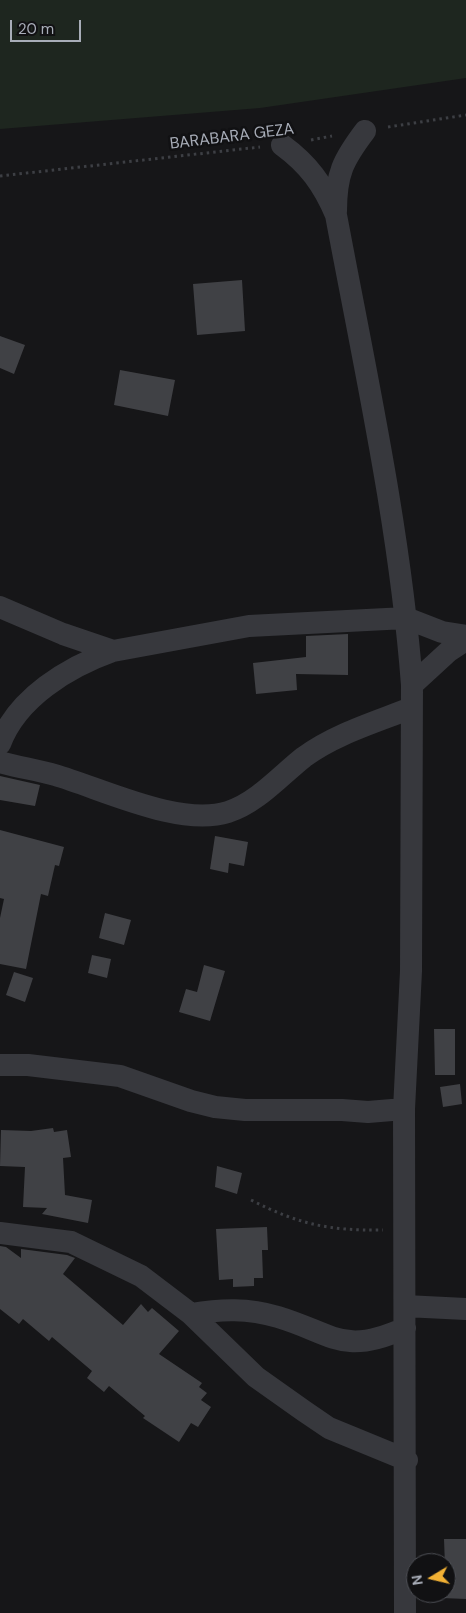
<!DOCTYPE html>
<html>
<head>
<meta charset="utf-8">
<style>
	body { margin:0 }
	#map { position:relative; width:466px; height:1613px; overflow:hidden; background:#161618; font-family:"DM Sans",sans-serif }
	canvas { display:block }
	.north { position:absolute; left:406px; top:1553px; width:50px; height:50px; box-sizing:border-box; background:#111113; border:1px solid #4d4f55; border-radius:50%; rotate:261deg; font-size:14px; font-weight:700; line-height:20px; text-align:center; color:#a8adb8 }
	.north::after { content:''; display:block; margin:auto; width:18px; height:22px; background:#f2b134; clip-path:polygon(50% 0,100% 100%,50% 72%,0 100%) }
	.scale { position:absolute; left:10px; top:20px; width:71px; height:22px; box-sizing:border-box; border:2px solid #a8adb8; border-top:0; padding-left:6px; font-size:15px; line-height:18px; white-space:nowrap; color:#a8adb8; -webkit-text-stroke:4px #111113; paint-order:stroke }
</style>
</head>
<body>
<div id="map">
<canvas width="466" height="1613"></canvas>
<div class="north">N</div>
<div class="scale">20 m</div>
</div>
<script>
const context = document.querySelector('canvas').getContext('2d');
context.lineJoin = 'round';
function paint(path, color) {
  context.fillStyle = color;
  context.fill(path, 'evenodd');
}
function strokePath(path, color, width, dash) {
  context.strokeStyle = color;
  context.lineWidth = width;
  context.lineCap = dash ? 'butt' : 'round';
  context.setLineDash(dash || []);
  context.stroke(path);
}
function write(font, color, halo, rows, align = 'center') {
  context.font = font + ' "DM Sans",sans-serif';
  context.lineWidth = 5;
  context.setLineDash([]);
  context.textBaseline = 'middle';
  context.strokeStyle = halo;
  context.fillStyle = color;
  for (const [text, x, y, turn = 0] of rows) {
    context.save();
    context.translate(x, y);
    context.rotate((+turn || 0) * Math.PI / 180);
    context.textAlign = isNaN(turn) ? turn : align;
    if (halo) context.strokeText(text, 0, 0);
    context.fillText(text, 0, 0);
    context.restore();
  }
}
const green = new Path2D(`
	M 0,0 L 466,0 L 466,78 L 260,108 L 0,129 Z`);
const building = new Path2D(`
	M 242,280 L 245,331 L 197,335 L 193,284 Z
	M 0,336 L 25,345 L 14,374 L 0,368 Z
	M 120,370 L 175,380 L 168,416 L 114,405 Z
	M 348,634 L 348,675 L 296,674 L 297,690 L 256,694 L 253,663 L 306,657 L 306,636 Z
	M 0,776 L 40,785 L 35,806 L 0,800 Z
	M 0,830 L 64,847 L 59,866 L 55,865 L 48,896 L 41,894 L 26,969 L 0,964 L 0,918 L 4,899 L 0,898 Z
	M 215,836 L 248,842 L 244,866 L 229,863 L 228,873 L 210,869 Z
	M 105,913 L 131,920 L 124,945 L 99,938 Z
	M 92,955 L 111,959 L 107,978 L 88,973 Z
	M 204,965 L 225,971 L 210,1021 L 179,1012 L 186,989 L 197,992 Z
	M 14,972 L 33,978 L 25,1002 L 6,995 Z
	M 434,1029 L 455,1029 L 455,1075 L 435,1075 Z
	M 460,1084 L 462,1104 L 443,1107 L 440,1087 Z
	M 53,1128 L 54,1132 L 67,1130 L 71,1157 L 63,1158 L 65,1195 L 92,1200 L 88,1223 L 42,1214 L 47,1208 L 23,1207 L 25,1167 L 0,1166 L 1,1130 L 31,1131 Z
	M 217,1166 L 242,1173 L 237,1194 L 215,1187 Z
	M 267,1227 L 268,1250 L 262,1250 L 263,1278 L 254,1278 L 254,1286 L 233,1287 L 233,1279 L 219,1280 L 216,1229 Z
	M 0,1246 L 6,1247 L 21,1258 L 21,1249 L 67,1255 L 75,1258 L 63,1274 L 123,1325 L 141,1304 L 148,1312 L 152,1308 L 179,1331 L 159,1354 L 202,1383 L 199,1387 L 207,1393 L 201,1400 L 211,1407 L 198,1427 L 191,1423 L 179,1442 L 143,1418 L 145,1416 L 109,1386 L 104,1392 L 87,1378 L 92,1371 L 52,1337 L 49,1341 L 23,1319 L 19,1324 L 0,1309 Z
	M 444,1539 L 466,1539 L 466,1599 L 442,1598 L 442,1593 L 446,1593 Z`);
const path = new Path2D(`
	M 388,127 L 466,115
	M 311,140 L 332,136
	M 0,176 L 260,147
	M 251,1200 C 298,1224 329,1231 383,1230`);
const street = new Path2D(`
	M 282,145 C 308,164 323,184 336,215 C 365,370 400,527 412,685 L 411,971 L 404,1109 L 405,1613
	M 336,211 C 336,174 343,160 365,131
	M 0,607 L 63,634 L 113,651
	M 412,685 L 449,651 L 466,640
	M 0,744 C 17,698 68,667 113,651 L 249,626 L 406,618 L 442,632 L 466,636
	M 0,762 C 18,767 37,770 55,775 C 103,789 179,827 228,812 C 257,803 281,775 304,757 C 335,734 376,722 411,708
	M 0,1065 L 28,1065 L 120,1076 L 191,1101 L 215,1107 L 245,1110 L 342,1110 L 368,1112 L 404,1109
	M 0,1233 L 71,1242 L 141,1276 L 191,1314 L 256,1377 L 304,1411 L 329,1428 L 407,1460
	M 405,1306 L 466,1309
	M 191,1314 C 221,1309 248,1308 278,1317 C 334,1334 343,1356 405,1328`);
const streetNames = [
	["BARABARA GEZA",232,137,-7]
];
paint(green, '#1e261f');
paint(building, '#404145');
strokePath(path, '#3d3f44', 3, [2.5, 4]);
strokePath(street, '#37383d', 22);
write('16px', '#a8adb8', '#111113', streetNames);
</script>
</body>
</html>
